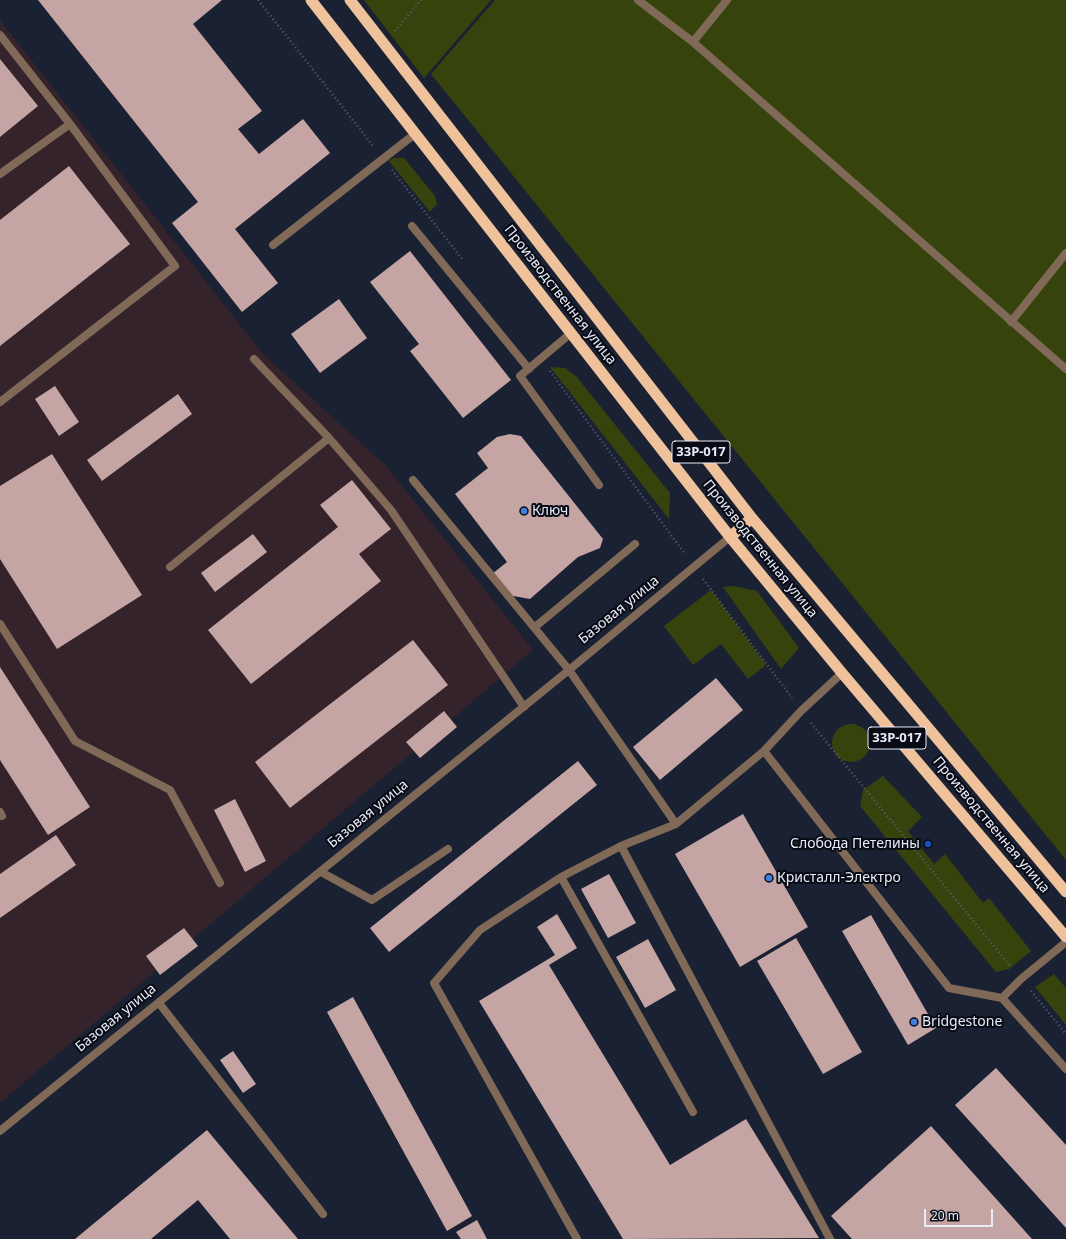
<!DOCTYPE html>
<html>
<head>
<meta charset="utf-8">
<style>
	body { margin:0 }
	#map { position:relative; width:1066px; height:1239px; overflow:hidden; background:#1a2133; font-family:"Noto Sans",sans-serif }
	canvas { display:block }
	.scale { position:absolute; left:924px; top:1209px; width:69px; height:18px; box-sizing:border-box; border:2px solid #e7ecf9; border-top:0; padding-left:5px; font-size:12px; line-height:14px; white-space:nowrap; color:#e7ecf9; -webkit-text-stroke:3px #080b13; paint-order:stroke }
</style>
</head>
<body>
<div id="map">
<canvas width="1066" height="1239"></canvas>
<div class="scale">20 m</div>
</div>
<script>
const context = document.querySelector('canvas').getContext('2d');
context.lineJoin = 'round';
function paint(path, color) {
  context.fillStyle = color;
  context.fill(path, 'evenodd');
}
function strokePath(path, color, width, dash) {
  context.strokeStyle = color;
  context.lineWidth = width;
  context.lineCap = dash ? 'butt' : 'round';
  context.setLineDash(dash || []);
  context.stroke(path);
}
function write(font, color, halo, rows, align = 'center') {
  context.font = font + ' "Noto Sans",sans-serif';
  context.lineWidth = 4;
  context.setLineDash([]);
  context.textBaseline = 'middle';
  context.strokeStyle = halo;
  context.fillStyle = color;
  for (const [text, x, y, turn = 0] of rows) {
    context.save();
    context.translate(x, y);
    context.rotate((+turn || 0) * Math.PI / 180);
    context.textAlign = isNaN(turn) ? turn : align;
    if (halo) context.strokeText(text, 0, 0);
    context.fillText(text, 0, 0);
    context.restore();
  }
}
const industrial = new Path2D(`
	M 0,20 L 263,354 L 386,466 L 533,650 L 0,1103 Z`);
const green = new Path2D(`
	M 364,0 L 491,0 L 424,78 Z
	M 495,0 L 1066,0 L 1066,860 L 431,74 Z
	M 395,158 L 404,158 L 435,196 L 437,204 L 430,212 L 388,160 Z
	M 550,367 L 565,368 L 576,376 L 670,493 L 669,519 Z
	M 733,586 L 757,591 L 799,648 L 781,669 L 723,587 Z
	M 711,590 L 766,665 L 748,679 L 721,644 L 693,665 L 664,626 Z
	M832 743a19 19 0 1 1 38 0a19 19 0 1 1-38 0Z
	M 883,776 L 922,817 L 908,831 L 934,864 L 945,854 L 983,903 L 989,898 L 1031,951 L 1009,969 L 996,972 L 860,806 L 863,790 Z
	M 1054,974 L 1066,988 L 1066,1025 L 1035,987 Z`);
const building = new Path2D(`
	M 38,0 L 222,0 L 193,24 L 262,111 L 238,129 L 259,154 L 303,119 L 330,153 L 235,229 L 278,283 L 242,312 L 172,223 L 198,202 Z
	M 0,59 L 38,106 L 0,137 Z
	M 69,166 L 130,244 L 0,346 L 0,220 Z
	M 410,251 L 511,380 L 463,418 L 410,351 L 419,344 L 370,282 Z
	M 339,299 L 367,338 L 320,373 L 291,334 Z
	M 55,386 L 79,422 L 59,436 L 35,399 Z
	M 178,394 L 192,414 L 102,481 L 87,460 Z
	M 510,434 L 521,436 L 603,539 L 600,548 L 578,557 L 530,599 L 508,595 L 492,574 L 507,562 L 455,494 L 488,468 L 477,453 L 497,437 Z
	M 52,454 L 142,595 L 57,649 L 0,559 L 0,486 Z
	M 352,480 L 391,529 L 359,554 L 381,581 L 251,684 L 208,630 L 338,527 L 320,505 Z
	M 253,534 L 267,552 L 215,592 L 201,573 Z
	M 413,640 L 448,685 L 290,808 L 255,762 Z
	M 0,667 L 90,807 L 48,835 L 0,760 Z
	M 716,678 L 743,710 L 660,780 L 633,747 Z
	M 444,711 L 457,727 L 420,758 L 406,742 Z
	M 578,761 L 597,785 L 389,952 L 370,928 Z
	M 235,799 L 266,861 L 245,872 L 214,810 Z
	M 743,814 L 808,927 L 740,967 L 675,854 Z
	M 56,835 L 76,865 L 0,918 L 0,874 Z
	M 609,874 L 636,923 L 608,938 L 581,889 Z
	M 557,914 L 577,948 L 549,965 L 670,1165 L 746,1119 L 819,1238 L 623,1239 L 479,1001 L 555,955 L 537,927 Z
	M 871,915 L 936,1028 L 908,1045 L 842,931 Z
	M 184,928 L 198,946 L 160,975 L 146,956 Z
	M 796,938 L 862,1052 L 823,1074 L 757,961 Z
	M 648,939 L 676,990 L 645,1008 L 616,957 Z
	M 353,997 L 472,1216 L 447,1231 L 327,1012 Z
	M 233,1051 L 256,1084 L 243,1093 L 220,1060 Z
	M 996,1068 L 1066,1145 L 1066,1228 L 955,1105 Z
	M 931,1126 L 1032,1239 L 852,1239 L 831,1216 Z
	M 207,1130 L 298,1239 L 230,1239 L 198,1200 L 151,1239 L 75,1239 Z
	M 477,1220 L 487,1239 L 461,1239 L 456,1232 Z`);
const path = new Path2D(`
	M 258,0 L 374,147
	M 395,31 L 421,0
	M 392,170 L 463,260
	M 550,371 L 685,554
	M 703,579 L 792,698
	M 811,723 L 1011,967
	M 1031,991 L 1066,1034`);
const service = new Path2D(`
	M 638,0 L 693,42 L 1066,369
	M 0,35 L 70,124
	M 693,42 L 727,0
	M 0,174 L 70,124 L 175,266 L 0,402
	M 412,226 L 529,369
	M 273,245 L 416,133
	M 1011,322 L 1066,253
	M 571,333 L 520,376 L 599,485
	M 254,359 L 329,438
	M 413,480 L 569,670 L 676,824 L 621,846 L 830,1239
	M 170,567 L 329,438 L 391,510 L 524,707
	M 0,624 L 75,741 L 170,790 L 220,883
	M 535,627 L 635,544
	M 764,751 L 949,988 L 1002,998 L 1066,1069
	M 0,812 L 2,816
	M 676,824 L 764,751 L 801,711 L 842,673
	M 621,846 L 561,877 L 693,1112
	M 321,872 L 372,900 L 448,849
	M 561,877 L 480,930 L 434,983 L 577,1239
	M 1002,998 L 1021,979 L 1066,942
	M 159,1003 L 323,1214`);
const minor = new Path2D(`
	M 0,1131 L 569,670 L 730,537`);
const trunk = new Path2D(`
	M 311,0 L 730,537 L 842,673 L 1066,937
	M 350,0 L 752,518 L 1066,892
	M 730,537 L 752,518`);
const markers = [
	[524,511,4,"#3f7fe0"],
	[928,844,4,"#1a4fb4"],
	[769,878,4,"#3f7fe0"],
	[914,1022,4,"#3f7fe0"]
];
const shields = [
	[701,452,58],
	[897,738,58]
];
const shieldNames = [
	["33Р-017",701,452],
	["33Р-017",897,738]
];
const streetNames = [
	["Производственная улица",560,295,52],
	["Производственная улица",760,549,51],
	["Базовая улица",619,610,-39],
	["Базовая улица",368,814,-39],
	["Производственная улица",991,825,50],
	["Базовая улица",116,1018,-39]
];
const poiNames = [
	["Ключ",532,511],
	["Слобода Петелины",920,844,"right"],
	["Кристалл-Электро",777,878],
	["Bridgestone",922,1022]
];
paint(industrial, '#34232b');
paint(green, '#37430d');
paint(building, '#c5a5a4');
strokePath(path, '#596070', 2.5, [1, 3]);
strokePath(service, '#806957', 8);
strokePath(minor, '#806957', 8);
strokePath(trunk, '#efc29c', 11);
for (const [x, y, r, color] of markers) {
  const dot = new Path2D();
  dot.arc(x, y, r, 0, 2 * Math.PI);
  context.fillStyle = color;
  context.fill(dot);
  strokePath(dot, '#080b13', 1.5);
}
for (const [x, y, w] of shields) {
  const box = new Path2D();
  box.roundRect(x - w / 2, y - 11, w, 22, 3);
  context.fillStyle = '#080b13';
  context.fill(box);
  strokePath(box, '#e7ecf9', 1);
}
write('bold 13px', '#e7ecf9', null, shieldNames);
write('14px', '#e7ecf9', '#080b13', streetNames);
write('14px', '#e7ecf9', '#080b13', poiNames, 'left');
</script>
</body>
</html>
